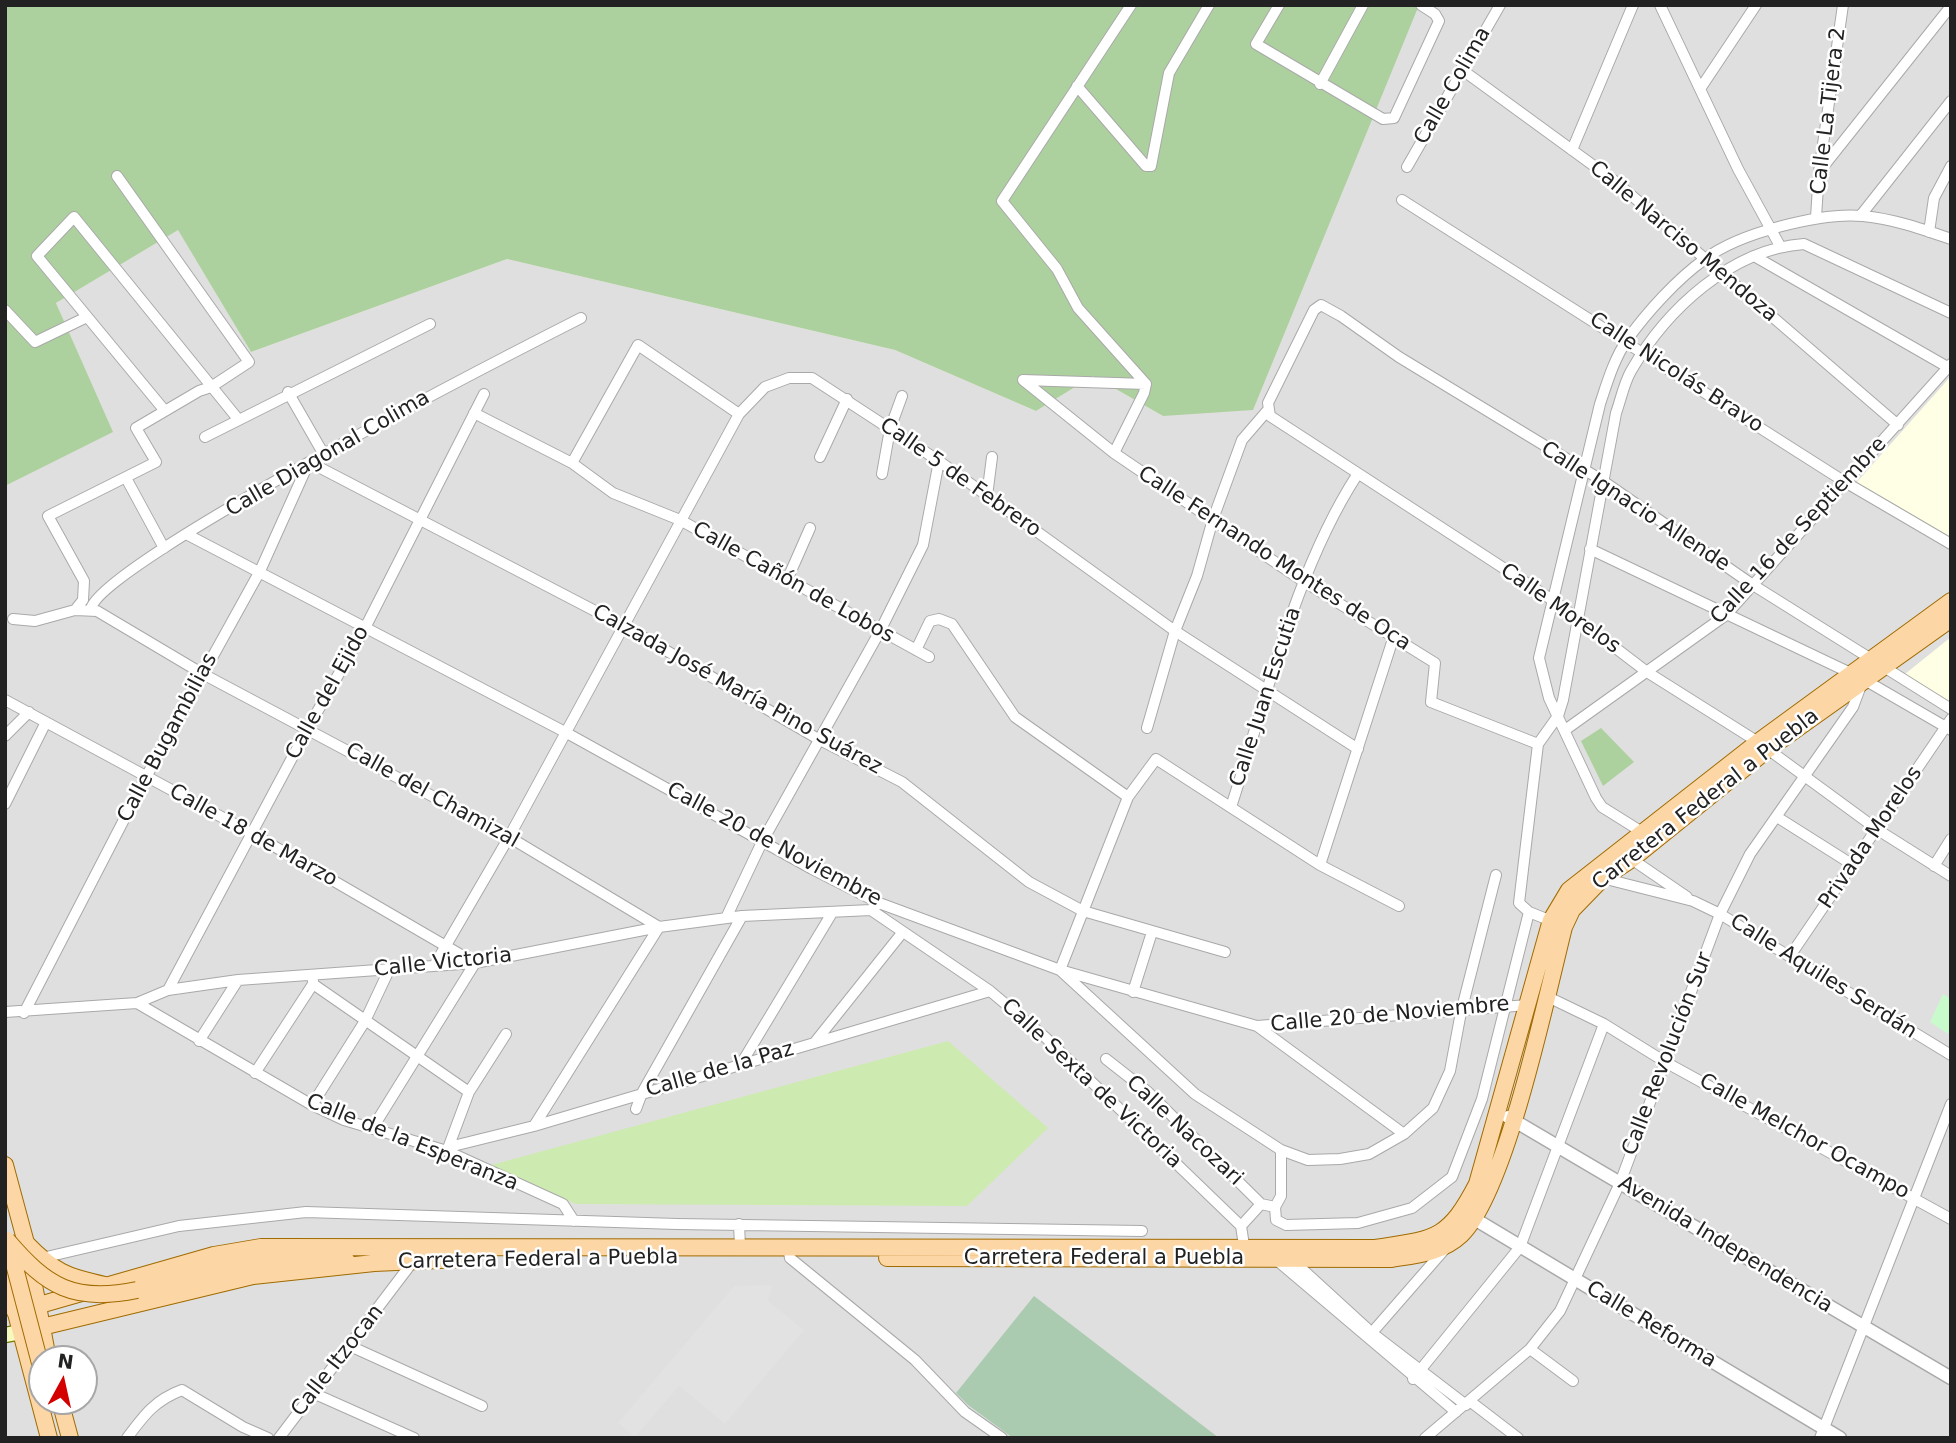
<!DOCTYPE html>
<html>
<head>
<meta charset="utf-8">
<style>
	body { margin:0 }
	#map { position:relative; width:1956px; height:1443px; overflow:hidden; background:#f2efe9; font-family:"DejaVu Sans",sans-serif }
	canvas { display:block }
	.frame { position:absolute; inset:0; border:7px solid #222; pointer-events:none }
	.north { position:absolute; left:28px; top:1345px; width:70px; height:70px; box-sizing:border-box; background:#fff; border:2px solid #a7a7a7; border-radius:50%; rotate:8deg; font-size:19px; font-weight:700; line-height:28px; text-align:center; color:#222 }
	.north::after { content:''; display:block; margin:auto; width:24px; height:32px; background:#d40000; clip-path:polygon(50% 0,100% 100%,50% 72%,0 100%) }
</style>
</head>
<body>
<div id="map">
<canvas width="1956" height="1443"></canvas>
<div class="frame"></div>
<div class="north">N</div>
</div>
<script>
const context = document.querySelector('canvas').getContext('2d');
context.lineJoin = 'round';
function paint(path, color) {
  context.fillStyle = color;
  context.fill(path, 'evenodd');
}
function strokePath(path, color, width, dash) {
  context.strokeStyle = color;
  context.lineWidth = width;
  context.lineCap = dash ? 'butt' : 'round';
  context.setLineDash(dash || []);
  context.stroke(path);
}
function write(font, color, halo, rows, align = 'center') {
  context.font = font + ' "DejaVu Sans",sans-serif';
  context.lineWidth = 5;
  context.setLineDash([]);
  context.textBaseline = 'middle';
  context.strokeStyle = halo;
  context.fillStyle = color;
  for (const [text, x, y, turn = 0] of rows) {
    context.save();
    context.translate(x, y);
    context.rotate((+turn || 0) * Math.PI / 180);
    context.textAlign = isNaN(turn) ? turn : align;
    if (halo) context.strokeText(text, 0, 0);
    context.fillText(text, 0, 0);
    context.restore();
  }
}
const residential = new Path2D(`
	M 1419,5 L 1951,5 L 1951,1438 L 5,1438 L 5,486 L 112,432 L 56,303 L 178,229 L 251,352 L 507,259 L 895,350 L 1036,411 L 1093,376 L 1163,416 ZM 42,1359 L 84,1359 L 84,1401 L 42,1401 Z`);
const education = new Path2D(`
	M 1951,376 L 1951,540 L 1856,483 Z
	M 1951,637 L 1951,704 L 1905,674 Z`);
const grass = new Path2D(`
	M 948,1041 L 1048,1128 L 967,1206 L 576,1204 L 484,1167 Z`);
const forest = new Path2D(`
	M 5,5 L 1419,5 L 1253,410 L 1163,416 L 1093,376 L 1036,411 L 895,350 L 507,259 L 251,352 L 178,230 L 56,303 L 113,432 L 5,486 Z
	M 1601,728 L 1634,762 L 1603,786 L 1581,741 Z`);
const cemetery = new Path2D(`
	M 1034,1296 L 1219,1438 L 1013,1438 L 968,1405 L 956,1393 Z`);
const park = new Path2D(`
	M 1943,994 L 1951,999 L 1951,1028 L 1948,1034 L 1930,1022 Z`);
const parking = new Path2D(`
	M 772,1285 L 768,1301 L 804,1330 L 725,1424 L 679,1386 L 635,1437 L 618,1423 L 734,1286 Z`);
const minor = new Path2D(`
	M 1279,5 L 1256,44 L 1383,119 L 1394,118 L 1439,21 L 1435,14 L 1421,5
	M 1660,5 L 1738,169 L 1780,246
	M 1461,69 L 1616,182 L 1898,425
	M 1320,84 L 1363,5
	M 1077,86 L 1146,166 L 1151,166 L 1169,73 L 1209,5
	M 1700,89 L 1756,5
	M 1572,150 L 1633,5
	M 1407,167 L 1500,5
	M 1819,172 L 1951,6
	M 1402,200 L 1845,482 L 1951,544
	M 1861,215 L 1951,101
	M 1816,217 L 1819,172 L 1843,5
	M 1929,232 L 1934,198 L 1951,166
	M 1754,256 L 1951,369
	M 5,310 L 35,342 L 87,317
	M 1146,384 L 1023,380 L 1114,453 L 1303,581 L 1435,663 L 1431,702 L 1538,744
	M 288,392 L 323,453
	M 165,411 L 37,256 L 74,217 L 238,419
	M 474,413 L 572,463 L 613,493 L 680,520 L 929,657
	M 205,437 L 430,324
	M 1114,453 L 1144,393 L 1146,384 L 1078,308 L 1057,269 L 1002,201 L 1131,5
	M 820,457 L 847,399
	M 572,463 L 638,345 L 739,414
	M 882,474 L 890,429 L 902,396
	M 126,478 L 164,548
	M 987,496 L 992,457
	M 188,535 L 565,732 L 812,869 L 879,903 L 1060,970 L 1257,1026 L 1528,1005
	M 1590,549 L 1863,679 L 1951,730
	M 788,578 L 810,528
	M 91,609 C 97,565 518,350 581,318
	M 75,610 L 83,600 L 84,581 L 48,516 L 156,462 L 136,428 L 199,391 L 211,387 L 249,362 L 117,176
	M 13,619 L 35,621 L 75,610 L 97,611 L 203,674 L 509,837 L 659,927 L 534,1126
	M 916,650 L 930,621 L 939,619 L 952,624 L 1015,717 L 1128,797
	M 5,700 L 253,834 L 475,963 L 372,1129
	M 1951,709 L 1753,585 L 1603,481 L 1399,357 L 1341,316 L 1321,305 L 1314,310 L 1268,403 L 1270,416 L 1554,601 L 1647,672 L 1758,742 L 1878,830 L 1951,876
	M 1147,728 L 1175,631 L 1197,576 L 1213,519 L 1242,440 L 1267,411
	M 1565,730 L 1726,615 L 1951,364
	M 5,736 L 29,712
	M 5,804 L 46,722
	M 1231,807 C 1267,697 1295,571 1357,475
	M 1777,817 L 1853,865
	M 1642,832 L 1602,807 L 1596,798 L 1549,698 L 1539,658 L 1600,404 C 1607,383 1614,359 1627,340 C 1647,312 1677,279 1705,259 C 1739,233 1821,212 1863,216 C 1894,219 1922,229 1951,239
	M 1630,858 L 1687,897
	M 1320,865 L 1393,639
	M 1934,866 L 1951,839
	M 1602,878 L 1693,901 L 1720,914 L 1951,1055
	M 1399,906 L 1320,865 L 1156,759 L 1128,797 L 1060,970 L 1195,1094 L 1281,1150 L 1308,1160 L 1340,1159 L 1369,1154 L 1404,1134 L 1433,1108 L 1450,1071 L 1461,1012 L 1496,875
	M 871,910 L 990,991 L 1045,1037 L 1241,1226 L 1245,1252
	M 1529,912 L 1554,922
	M 726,918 L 762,842 L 880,631 L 923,545 L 939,461
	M 1790,956 L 1951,719
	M 434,966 L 509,837 L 739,414 L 765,387 L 789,378 L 812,378 L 939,461 L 1175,631 L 1358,749
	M 313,984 L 469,1092 L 447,1151
	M 168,990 L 308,728 L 366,626 L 484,394
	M 1133,992 L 1152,932
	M 1546,996 L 1604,1024 L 1667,1063 L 1951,1219
	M 137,1003 L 312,1105 L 344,1120 L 447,1151 L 563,1204 L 574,1221
	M 5,1012 L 137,1003 L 168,990 L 238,980 L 475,963 L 659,927 L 742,916 L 871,910 L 879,903
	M 24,1013 L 146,777 L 260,571 L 309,462 L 624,626 L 820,740 L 902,782 L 1029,882 L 1083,911 L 1225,952
	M 1257,1026 L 1404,1134
	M 199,1041 L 238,980
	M 815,1042 L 902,933
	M 1106,1059 L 1148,1092 L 1261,1204
	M 741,1064 L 832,913
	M 255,1073 L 313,984 L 313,979
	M 469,1092 L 506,1034
	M 312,1105 L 365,1021 L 389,970
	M 636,1109 L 642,1093 L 742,916
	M 449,1147 L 534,1126 L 990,991
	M 1275,1207 L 1276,1220 L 1286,1225 L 1358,1223 L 1412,1208 L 1452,1177 L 1482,1099 L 1529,912 L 1519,903 L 1538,744 L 1558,716 L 1563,700 L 1616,413 C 1621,399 1624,383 1631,371 C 1666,310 1731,249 1804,244 L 1951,313
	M 739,1224 L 740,1247
	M 1241,1226 L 1261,1204 L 1275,1207 L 1281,1196 L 1281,1150
	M 788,1247 L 790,1258 L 915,1360 L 965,1412 L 1002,1438
	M 42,1258 L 179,1226 L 306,1212 L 677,1224 L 1142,1231
	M 1274,1258 L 1456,1412
	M 1290,1258 L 1372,1333 L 1466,1405
	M 1369,1336 L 1444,1250
	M 350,1346 L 482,1406
	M 1530,1349 L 1573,1381
	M 1413,1379 L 1520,1247 L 1604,1024
	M 313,1393 L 414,1438
	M 1471,1402 L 1518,1438
	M 127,1438 C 144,1415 155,1400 182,1390 L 243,1427 L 268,1438
	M 279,1438 L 414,1260
	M 1425,1438 L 1530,1349 L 1560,1311 L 1620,1183 L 1720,914 L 1750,854 L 1853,707 L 1862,683
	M 1820,1438 L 1951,1104`);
const tertiary = new Path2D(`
	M 1508,1117 L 1951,1378
	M 1468,1215 L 1840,1438`);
const secondary = new Path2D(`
	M 5,1335 L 21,1332`);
const primary = new Path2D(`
	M 5,1165 L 26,1243 L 48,1359
	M 26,1243 C 54,1272 67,1277 105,1285
	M 887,1258 L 1391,1259 C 1416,1255 1442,1253 1461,1235 C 1506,1192 1547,994 1564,927 L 1572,910 L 1603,878 L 1632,859 L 1767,750 L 1951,619
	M 5,1272 L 49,1438
	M 137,1290 C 210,1267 270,1254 347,1261
	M 15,1312 L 214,1255 L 261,1247 L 1375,1248 C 1435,1239 1448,1240 1477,1184 L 1551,920 L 1569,890 L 1758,742 L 1951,601
	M 21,1332 L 253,1276 L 374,1263 L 462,1259
	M 60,1401 L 70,1438`);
const primaryBridge = new Path2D(`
	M 7,1240 C 47,1287 74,1303 137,1290
	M 9,1245 L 42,1371`);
const streetNames = [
	["Calle Colima",1453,86,-60],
	["Calle La Tijera 2",1829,111,-83],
	["Calle Narciso Mendoza",1683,242,40],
	["Calle Nicolás Bravo",1676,373,33],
	["Calle Diagonal Colima",328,454,-30],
	["Calle 5 de Febrero",960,478,35],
	["Calle Ignacio Allende",1635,507,33],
	["Calle 16 de Septiembre",1799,531,-47],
	["Calle Fernando Montes de Oca",1274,559,33],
	["Calle Cañón de Lobos",793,583,29],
	["Calle Morelos",1560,609,35],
	["Calzada José María Pino Suárez",737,690,29],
	["Calle del Ejido",328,693,-61],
	["Calle Juan Escutia",1266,697,-72],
	["Calle Bugambilias",168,738,-62],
	["Calle del Chamizal",432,796,29],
	["Carretera Federal a Puebla",1706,800,-38],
	["Calle 18 de Marzo",253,836,29],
	["Privada Morelos",1871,838,-56],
	["Calle 20 de Noviembre",774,845,28],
	["Calle Victoria",443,963,-6],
	["Calle Aquiles Serdán",1823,977,32],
	["Calle 20 de Noviembre",1390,1015,-5],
	["Calle Revolución Sur",1668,1054,-69],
	["Calle de la Paz",720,1070,-16],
	["Calle Sexta de Victoria",1091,1084,43],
	["Calle Nacozari",1184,1131,43],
	["Calle Melchor Ocampo",1804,1137,29],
	["Calle de la Esperanza",412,1143,22],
	["Avenida Independencia",1725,1245,31],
	["Carretera Federal a Puebla",1104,1259],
	["Carretera Federal a Puebla",538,1260,-1],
	["Calle Reforma",1651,1325,31],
	["Calle Itzocan",338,1361,-52]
];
paint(residential, '#e0dfdf');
paint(education, '#ffffe5');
paint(grass, '#cdebb0');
paint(forest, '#add19e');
paint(cemetery, '#aacbaf');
paint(park, '#c8facc');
paint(parking, '#e2e2e2');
strokePath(minor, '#a9a9a9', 12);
strokePath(tertiary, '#a9a9a9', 15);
strokePath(secondary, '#707d05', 17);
strokePath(primary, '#a06b00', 18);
strokePath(minor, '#fff', 10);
strokePath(tertiary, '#fff', 12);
strokePath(secondary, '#f7fabf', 14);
strokePath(primary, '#fcd6a4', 16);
strokePath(primaryBridge, '#a06b00', 18, []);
strokePath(primaryBridge, '#fcd6a4', 16);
write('21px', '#222', '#fff', streetNames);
</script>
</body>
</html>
